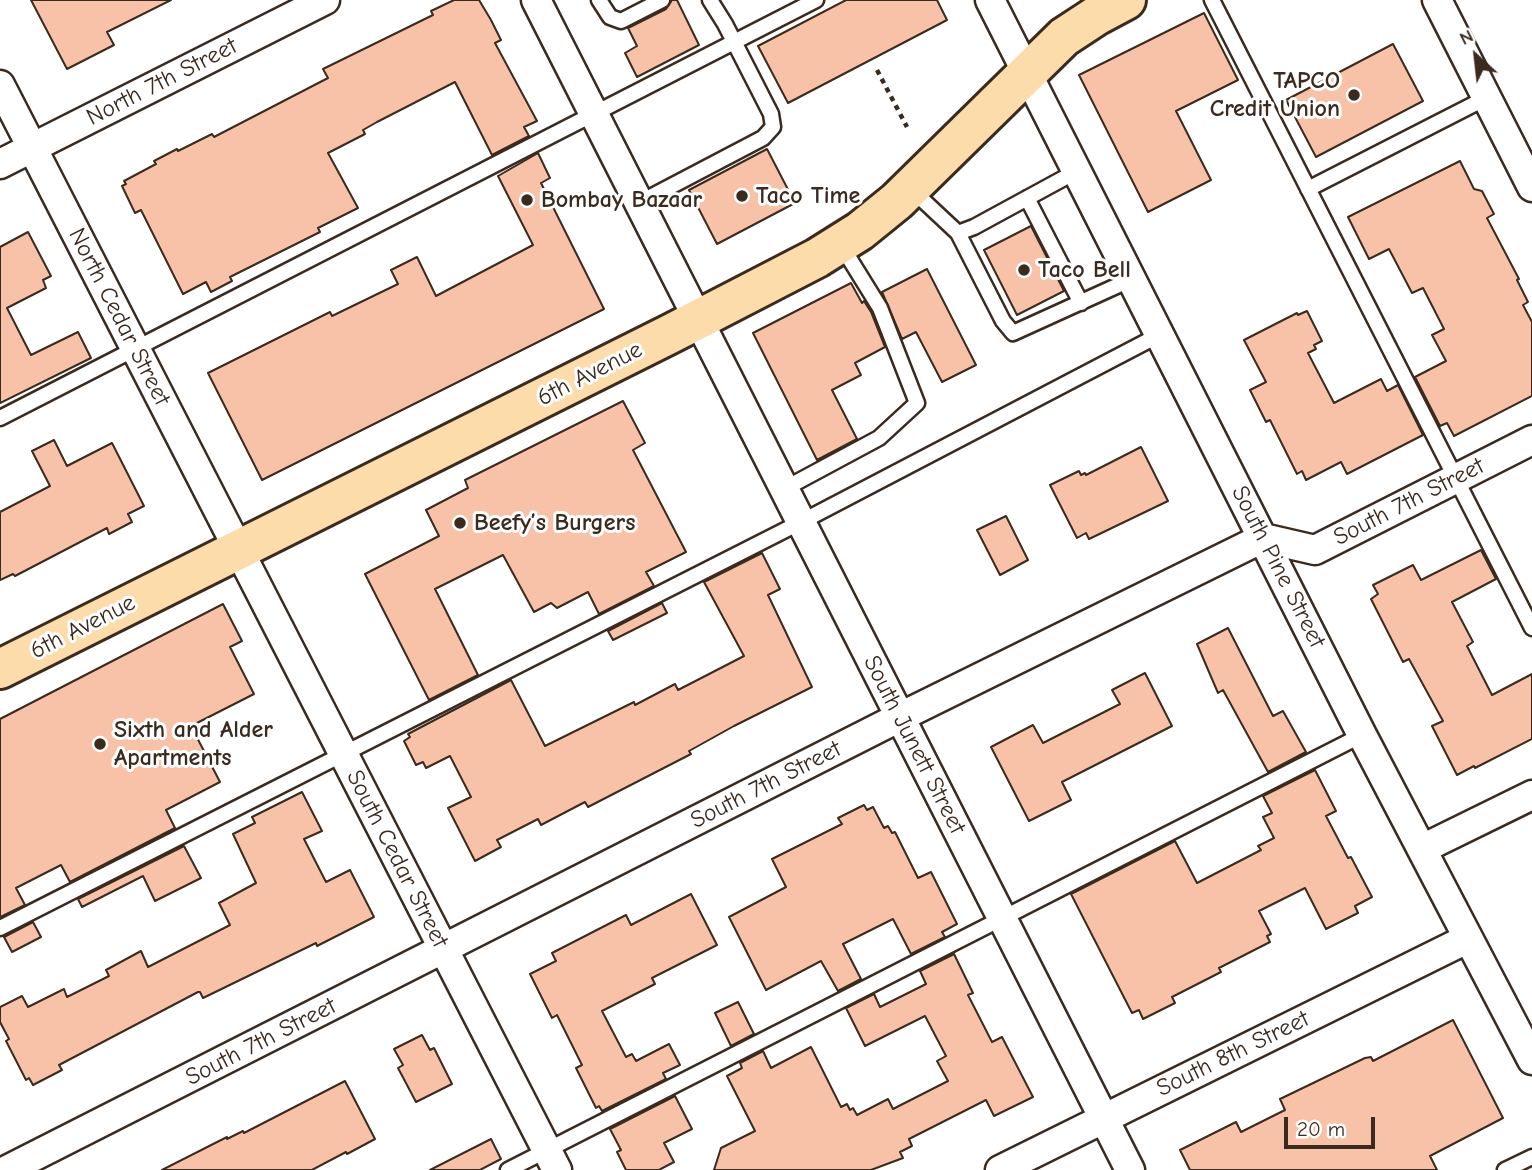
<!DOCTYPE html>
<html>
<head>
<meta charset="utf-8">
<style>
	body { margin:0 }
	#map { position:relative; width:1532px; height:1170px; overflow:hidden; background:#fff; font-family:"Comic Neue",sans-serif }
	canvas { display:block }
	.north { position:absolute; left:1441px; top:21px; width:70px; height:70px; -webkit-text-stroke:5px #fff; paint-order:stroke; rotate:333deg; font-size:19px; font-weight:700; line-height:28px; text-align:center; color:#3b2a1e }
	.north::after { content:''; display:block; margin:auto; width:24px; height:32px; background:#3b2a1e; clip-path:polygon(50% 0,100% 100%,50% 72%,0 100%) }
	.scale { position:absolute; left:1284px; top:1117px; width:91px; height:32px; box-sizing:border-box; border:4px solid #3b2a1e; border-top:0; padding-left:9px; font-size:21px; line-height:24px; white-space:nowrap; color:#3b2a1e; -webkit-text-stroke:5px #fff; paint-order:stroke }
</style>
</head>
<body>
<div id="map">
<canvas width="1532" height="1170"></canvas>
<div class="north">N</div>
<div class="scale">20 m</div>
</div>
<script>
const context = document.querySelector('canvas').getContext('2d');
context.lineJoin = 'round';
function paint(path, color) {
  context.fillStyle = color;
  context.fill(path, 'evenodd');
}
function strokePath(path, color, width, dash) {
  context.strokeStyle = color;
  context.lineWidth = width;
  context.lineCap = dash ? 'butt' : 'round';
  context.setLineDash(dash || []);
  context.stroke(path);
}
function write(font, color, halo, rows, align = 'center') {
  context.font = font + ' "Comic Neue",sans-serif';
  context.lineWidth = 6;
  context.setLineDash([]);
  context.textBaseline = 'middle';
  context.strokeStyle = halo;
  context.fillStyle = color;
  for (const [text, x, y, turn = 0] of rows) {
    context.save();
    context.translate(x, y);
    context.rotate((+turn || 0) * Math.PI / 180);
    context.textAlign = isNaN(turn) ? turn : align;
    if (halo) context.strokeText(text, 0, 0);
    context.fillText(text, 0, 0);
    context.restore();
  }
}
const building = new Path2D(`
	M 31,0 L 171,0 L 107,32 L 114,45 L 67,69 Z
	M 454,0 L 479,0 L 491,20 L 501,40 L 495,43 L 537,121 L 524,127 L 529,136 L 492,155 L 455,82 L 377,122 L 363,130 L 365,134 L 328,153 L 358,208 L 318,228 L 320,232 L 230,277 L 232,281 L 211,292 L 206,282 L 183,294 L 141,210 L 135,213 L 122,186 L 126,184 L 124,181 L 156,164 L 154,161 L 177,149 L 178,151 L 212,134 L 214,137 L 328,78 L 323,69 L 433,15 L 431,11 Z
	M 672,0 L 677,0 L 699,45 L 637,77 L 625,53 L 637,46 L 628,28 L 666,9 Z
	M 846,0 L 937,0 L 947,20 L 788,103 L 758,46 Z
	M 1204,13 L 1238,80 L 1176,111 L 1211,180 L 1148,212 L 1079,75 Z
	M 1393,44 L 1423,101 L 1316,157 L 1286,100 Z
	M 767,149 L 795,203 L 717,244 L 689,190 Z
	M 538,153 L 550,178 L 541,183 L 604,309 L 262,480 L 208,373 L 330,312 L 332,316 L 398,284 L 391,270 L 417,257 L 436,296 L 533,245 L 498,176 Z
	M 1460,161 L 1474,189 L 1482,191 L 1494,214 L 1487,218 L 1519,279 L 1517,280 L 1528,302 L 1523,305 L 1532,322 L 1532,396 L 1454,436 L 1447,423 L 1440,426 L 1415,377 L 1446,361 L 1432,335 L 1444,329 L 1423,288 L 1412,293 L 1389,249 L 1369,259 L 1348,217 Z
	M 1031,226 L 1064,291 L 1017,315 L 984,250 Z
	M 28,232 L 51,276 L 43,280 L 46,288 L 7,308 L 31,355 L 78,332 L 91,358 L 0,403 L 0,247 Z
	M 927,269 L 976,365 L 942,382 L 916,332 L 902,339 L 882,292 Z
	M 851,283 L 862,303 L 864,301 L 871,312 L 885,347 L 855,363 L 861,375 L 832,390 L 857,439 L 817,460 L 753,333 Z
	M 1307,311 L 1322,341 L 1314,345 L 1316,349 L 1308,353 L 1334,403 L 1381,379 L 1387,391 L 1398,385 L 1423,435 L 1347,474 L 1341,462 L 1306,480 L 1302,471 L 1297,474 L 1270,420 L 1266,422 L 1250,390 L 1266,382 L 1244,340 L 1297,313 L 1298,315 Z
	M 623,401 L 645,443 L 633,450 L 686,552 L 646,572 L 654,586 L 599,614 L 588,592 L 557,608 L 551,603 L 534,612 L 503,555 L 435,589 L 478,675 L 429,700 L 365,574 L 439,536 L 426,510 L 468,488 L 465,480 Z
	M 54,440 L 67,466 L 112,443 L 144,506 L 128,514 L 132,522 L 109,534 L 107,528 L 15,576 L 13,574 L 0,580 L 0,512 L 50,486 L 32,451 Z
	M 1141,447 L 1168,501 L 1089,539 L 1086,533 L 1077,538 L 1050,485 L 1079,471 L 1081,475 L 1085,473 L 1086,475 Z
	M 1006,516 L 1028,560 L 1000,575 L 977,530 Z
	M 1481,550 L 1496,579 L 1452,602 L 1473,642 L 1467,646 L 1492,695 L 1532,674 L 1532,739 L 1475,768 L 1474,766 L 1457,775 L 1432,726 L 1443,721 L 1409,659 L 1403,662 L 1371,599 L 1378,594 L 1373,585 L 1413,565 L 1421,580 Z
	M 762,553 L 780,589 L 768,595 L 812,687 L 734,726 L 689,751 L 691,754 L 588,807 L 585,802 L 541,825 L 538,819 L 497,840 L 501,847 L 475,861 L 448,808 L 471,797 L 450,756 L 426,768 L 423,762 L 416,765 L 404,741 L 410,737 L 408,734 L 511,680 L 545,746 L 634,702 L 635,705 L 675,684 L 678,690 L 744,656 L 704,582 Z
	M 662,603 L 667,613 L 613,640 L 608,631 Z
	M 223,604 L 242,641 L 230,647 L 254,694 L 191,726 L 220,782 L 166,810 L 175,828 L 70,882 L 61,865 L 16,888 L 25,905 L 0,917 L 0,719 Z
	M 1228,628 L 1273,716 L 1283,711 L 1306,752 L 1268,772 L 1223,690 L 1218,693 L 1197,644 Z
	M 1145,673 L 1172,726 L 1062,782 L 1071,800 L 1029,821 L 991,747 L 1033,725 L 1043,743 L 1120,704 L 1112,690 Z
	M 1315,770 L 1336,811 L 1326,816 L 1348,858 L 1351,857 L 1372,897 L 1355,906 L 1358,913 L 1326,929 L 1305,888 L 1259,911 L 1271,934 L 1267,936 L 1270,942 L 1219,968 L 1221,972 L 1172,997 L 1175,1003 L 1143,1019 L 1139,1010 L 1132,1013 L 1071,894 L 1175,841 L 1197,883 L 1261,850 L 1258,846 L 1274,838 L 1263,817 L 1272,813 L 1263,796 Z
	M 302,792 L 322,831 L 304,839 L 326,882 L 350,870 L 374,917 L 317,946 L 316,943 L 203,998 L 200,992 L 198,992 L 59,1065 L 62,1070 L 33,1085 L 29,1078 L 26,1080 L 6,1041 L 9,1039 L 0,1022 L 0,1007 L 22,996 L 28,1007 L 64,989 L 67,997 L 109,976 L 106,970 L 141,951 L 148,967 L 230,925 L 219,903 L 256,883 L 233,834 L 255,823 L 252,817 Z
	M 864,805 L 867,810 L 873,807 L 884,828 L 888,826 L 892,833 L 895,832 L 918,878 L 931,872 L 957,924 L 942,932 L 945,937 L 911,954 L 893,919 L 843,944 L 861,979 L 838,991 L 821,961 L 766,990 L 729,917 L 786,887 L 772,859 L 842,824 L 838,818 Z
	M 184,846 L 201,878 L 155,901 L 143,876 L 82,907 L 78,899 Z
	M 691,894 L 717,945 L 652,978 L 655,984 L 602,1011 L 626,1057 L 632,1054 L 636,1061 L 669,1044 L 680,1065 L 663,1073 L 666,1079 L 602,1111 L 599,1106 L 596,1108 L 576,1068 L 582,1065 L 557,1015 L 552,1018 L 530,974 L 556,961 L 552,953 L 626,915 L 631,925 Z
	M 33,922 L 41,937 L 12,952 L 4,937 Z
	M 954,954 L 973,993 L 968,995 L 992,1042 L 1002,1037 L 1033,1097 L 994,1116 L 986,1100 L 909,1139 L 912,1146 L 900,1152 L 903,1158 L 871,1170 L 714,1170 L 721,1148 L 755,1131 L 727,1076 L 742,1068 L 740,1063 L 763,1051 L 771,1068 L 811,1047 L 841,1107 L 847,1104 L 850,1110 L 853,1108 L 857,1115 L 888,1099 L 893,1109 L 948,1081 L 937,1061 L 946,1056 L 925,1016 L 865,1046 L 846,1008 L 874,994 L 880,1007 L 926,984 L 920,971 Z
	M 738,1002 L 754,1034 L 731,1046 L 715,1013 Z
	M 1453,1020 L 1503,1118 L 1430,1156 L 1437,1170 L 1190,1170 L 1180,1150 L 1236,1122 L 1241,1132 L 1285,1110 L 1280,1099 L 1365,1058 L 1371,1057 L 1373,1061 Z
	M 422,1035 L 430,1050 L 434,1048 L 452,1084 L 416,1102 L 398,1068 L 403,1065 L 394,1049 Z
	M 345,1081 L 375,1139 L 347,1154 L 346,1152 L 312,1170 L 162,1170 L 227,1137 L 227,1139 L 243,1131 L 244,1133 Z
	M 675,1096 L 692,1129 L 664,1143 L 674,1162 L 659,1170 L 626,1170 L 617,1152 L 621,1150 L 610,1129 Z
	M 491,1139 L 501,1159 L 480,1170 L 430,1170 Z`);
const path = new Path2D(`
	M 877,70 L 907,127`);
const lane = new Path2D(`
	M 599,0 L 610,17 L 621,21 L 662,0
	M 1212,0 L 1532,628
	M 911,189 L 958,233 L 1003,321 L 1013,333 L 1132,279
	M 1308,189 L 1486,98
	M 1027,198 L 1081,303
	M 639,203 L 763,138 L 773,127 L 771,114 L 725,24 L 710,0
	M 958,233 L 974,227 L 1077,171
	M 0,418 L 816,0
	M 784,489 L 879,438 L 917,403 L 880,308 L 841,245
	M 0,928 L 801,522 L 1159,335
	M 508,1170 L 1362,735
	M 1505,1170 L 1532,1157`);
const street = new Path2D(`
	M 536,0 L 1130,1170
	M 990,0 L 1362,735 L 1532,1060
	M 1437,0 L 1532,187
	M 0,85 L 557,1170
	M 0,164 L 325,0
	M 1422,849 L 1532,795
	M 7,1170 L 900,717 L 1263,538 L 1315,550 L 1532,440
	M 1000,1170 L 1467,939`);
const primary = new Path2D(`
	M 0,669 L 672,333 L 817,258 L 860,231 L 897,201 L 1064,37 L 1096,16 L 1126,0`);
const markers = [
	[1354,95,7,"#3b2a1e"],
	[742,196,7,"#3b2a1e"],
	[527,200,7,"#3b2a1e"],
	[1024,270,7,"#3b2a1e"],
	[460,523,7,"#3b2a1e"],
	[100,744,7,"#3b2a1e"]
];
const poiNames = [
	["TAPCO",1340,81,"right"],
	["Credit Union",1340,109,"right"],
	["Taco Time",756,196],
	["Bombay Bazaar",541,200],
	["Taco Bell",1038,270],
	["Beefy’s Burgers",474,523],
	["Sixth and Alder",114,730],
	["Apartments",114,758]
];
const streetNames = [
	["North 7th Street",162,82,-27],
	["North Cedar Street",119,317,63],
	["6th Avenue",590,374,-27],
	["South 7th Street",1409,502,-27],
	["South Pine Street",1278,567,63],
	["6th Avenue",83,627,-27],
	["South Junett Street",914,745,63],
	["South 7th Street",766,785,-27],
	["South Cedar Street",397,859,63],
	["South 7th Street",261,1042,-27],
	["South 8th Street",1233,1054,-26]
];
paint(building, '#f7c2a8');
strokePath(building, '#3b2a1e', 2);
strokePath(lane, '#3b2a1e', 19);
strokePath(street, '#3b2a1e', 33);
strokePath(primary, '#3b2a1e', 44);
strokePath(path, '#3b2a1e', 4.5, [5, 5]);
strokePath(lane, '#fff', 14);
strokePath(street, '#fff', 28);
strokePath(primary, '#fddcac', 38);
for (const [x, y, r, color] of markers) {
  const dot = new Path2D();
  dot.arc(x, y, r, 0, 2 * Math.PI);
  context.fillStyle = color;
  context.fill(dot);
  strokePath(dot, '#fff', 2.5);
}
write('bold 24px', '#3b2a1e', '#fff', poiNames, 'left');
write('24px', '#3b2a1e', '#fff', streetNames);
</script>
</body>
</html>
